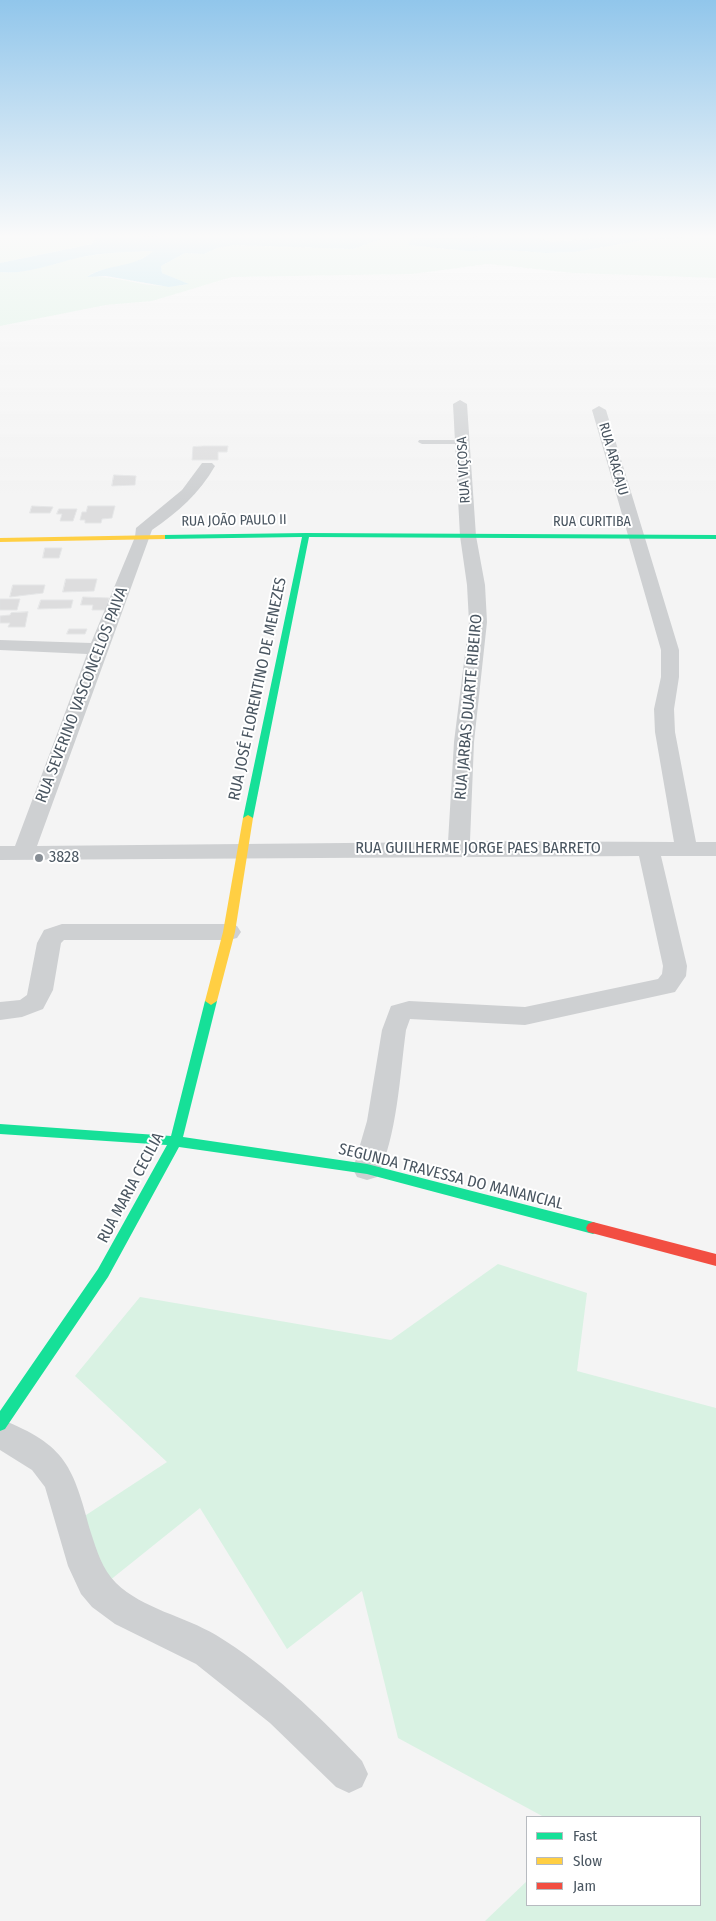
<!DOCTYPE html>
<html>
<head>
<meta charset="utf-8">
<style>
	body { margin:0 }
	#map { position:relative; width:716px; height:1921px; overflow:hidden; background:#f4f4f4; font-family:"Fira Sans Condensed",sans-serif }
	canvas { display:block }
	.legend { position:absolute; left:526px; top:1816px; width:175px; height:90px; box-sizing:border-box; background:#fff; border:1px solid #b7bbc0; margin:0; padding:6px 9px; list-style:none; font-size:15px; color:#4a5661 }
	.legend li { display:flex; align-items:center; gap:10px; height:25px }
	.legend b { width:25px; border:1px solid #b7bbc0 }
</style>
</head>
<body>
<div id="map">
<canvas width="716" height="1921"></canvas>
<ul class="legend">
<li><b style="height:6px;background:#16e098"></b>Fast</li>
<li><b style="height:6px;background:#ffcf43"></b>Slow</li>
<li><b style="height:6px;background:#f24e42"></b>Jam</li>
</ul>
</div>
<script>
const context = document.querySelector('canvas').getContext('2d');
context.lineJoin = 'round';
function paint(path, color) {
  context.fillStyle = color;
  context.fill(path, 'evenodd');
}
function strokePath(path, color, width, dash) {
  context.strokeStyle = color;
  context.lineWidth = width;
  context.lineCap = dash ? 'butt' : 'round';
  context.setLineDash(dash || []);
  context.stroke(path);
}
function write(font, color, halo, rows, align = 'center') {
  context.font = font + ' "Fira Sans Condensed",sans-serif';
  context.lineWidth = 4;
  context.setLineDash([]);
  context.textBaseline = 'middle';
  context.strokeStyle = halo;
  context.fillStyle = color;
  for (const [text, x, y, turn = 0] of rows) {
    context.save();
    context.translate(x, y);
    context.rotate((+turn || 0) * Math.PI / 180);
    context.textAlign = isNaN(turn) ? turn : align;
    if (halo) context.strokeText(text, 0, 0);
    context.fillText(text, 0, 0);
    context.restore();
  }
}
const green = new Path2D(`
	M 0,234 L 98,234 L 92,244 L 0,263 Z
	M 372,234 L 484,234 L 472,238 L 412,239 L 409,245 L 468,251 L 507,250 L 546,253 L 575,252 L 644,240 L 716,235 L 716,278 L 574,273 L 488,264 L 412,274 L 232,277 L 152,301 L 106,305 L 0,326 L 0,272 C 31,275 58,260 88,256 C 110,252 132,252 154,251 C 144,257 134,264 122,267 C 109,270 99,268 88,276 C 121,276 156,292 188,284 L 162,273 L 161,266 L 185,253 L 204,254 L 217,248 L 234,245 L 353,249 L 380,239 Z
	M 523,234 L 640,234 L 551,242 Z
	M 498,1264 L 587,1293 L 577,1371 L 716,1408 L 716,1921 L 485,1921 L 527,1881 L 527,1905 L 700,1905 L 700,1817 L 544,1817 L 398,1738 L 362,1591 L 287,1649 L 200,1508 L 104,1585 L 80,1519 L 167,1462 L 75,1376 L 140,1297 L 391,1340 Z`);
const water = new Path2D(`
	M 98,234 L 134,234 L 147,237 L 183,234 L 372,234 L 381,239 L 353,249 L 234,245 L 217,248 L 204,254 L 185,253 L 161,266 L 162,273 L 189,284 L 169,287 L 106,276 L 87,277 C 108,263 133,269 153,251 C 131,252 108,252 87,256 C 58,261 30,275 0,272 L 0,263 L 92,244 Z
	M 484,234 L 523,234 L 551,242 L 640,234 L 716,235 L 644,240 L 575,252 L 546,253 L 507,250 L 468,251 L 408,245 L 411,239 L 472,238 Z`);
const building = new Path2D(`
	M 203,446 L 228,446 L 227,452 L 218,452 L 218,460 L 192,460 L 193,447 Z
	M 114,475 L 136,476 L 135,485 L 112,486 Z
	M 32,506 L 53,507 L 50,513 L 30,513 Z
	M 88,506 L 115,506 L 112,518 L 102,519 L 101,523 L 85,523 L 85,520 L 80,520 L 82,512 L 86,512 Z
	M 59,509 L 77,509 L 73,521 L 60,521 L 62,514 L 57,514 Z
	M 45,548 L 62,548 L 59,558 L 43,558 Z
	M 66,579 L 97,579 L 94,591 L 63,592 Z
	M 13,585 L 45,585 L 43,593 L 10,597 Z
	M 83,597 L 109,598 L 106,610 L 92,610 L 93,605 L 81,605 Z
	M 0,599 L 20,599 L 17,610 L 0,610 Z
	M 41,600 L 73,600 L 71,608 L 38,609 Z
	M 28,612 L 25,627 L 8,627 L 10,623 L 0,623 L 0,616 L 10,615 L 11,613 Z
	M 69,629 L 87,629 L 85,634 L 67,634 Z`);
const lane = new Path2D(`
	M 419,440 L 462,440 L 466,442 L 462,444 L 422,444 L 418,442 Z`);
const street = new Path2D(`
	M 460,400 L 467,404 L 476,536 L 485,585 L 487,622 L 474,742 L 470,841 L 674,842 L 655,732 L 654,709 L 661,677 L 661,650 L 592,410 L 599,406 L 606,410 L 679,650 L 679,677 L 674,709 L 675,732 L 696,842 L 716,842 L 716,856 L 661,856 L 687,966 L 686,976 L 675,992 L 525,1025 L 410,1019 L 406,1030 C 400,1074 397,1138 377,1177 L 367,1180 L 357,1177 L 353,1169 L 367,1121 L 382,1030 L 391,1006 L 409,1001 L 525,1007 L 658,979 L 662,974 L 663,966 L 639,856 L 0,860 L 0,846 L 15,846 L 87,654 L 0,650 L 0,640 L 91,643 L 135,537 L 136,528 L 182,490 L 202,463 L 212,463 L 215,466 C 199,494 178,512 152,530 L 37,846 L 448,842 L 454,742 L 469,622 L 467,585 L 460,536 L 453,404 Z
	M 62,924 L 229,924 L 237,926 L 241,932 L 237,938 L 229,940 L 64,940 L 61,943 L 53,990 L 43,1009 L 22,1017 L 0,1020 L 0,1002 L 20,1000 L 27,995 L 37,943 L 44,930 Z
	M 0,1419 C 67,1445 73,1467 91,1533 C 97,1551 102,1569 116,1583 C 143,1609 184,1616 216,1635 C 266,1665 322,1718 362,1761 L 368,1774 L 362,1787 L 349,1793 L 336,1787 L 270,1723 L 196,1664 L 115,1624 L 92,1607 L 81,1594 L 68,1566 L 45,1487 L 32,1470 L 0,1450 Z`);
const fast = new Path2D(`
	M 306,533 L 716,535 L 716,539 L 309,537 L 253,818 L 248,821 L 243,818 L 302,537 L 162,539 L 158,537 L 162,535 Z
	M 211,997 L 217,1001 L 183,1137 L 367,1164 L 593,1222 L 598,1224 L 600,1228 L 598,1232 L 593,1234 L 367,1174 L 179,1147 L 108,1277 L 5,1429 L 0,1431 L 0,1411 L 98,1269 L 167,1145 L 0,1134 L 0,1124 L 171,1136 L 205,1001 Z`);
const slow = new Path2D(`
	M 162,535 L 165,535 L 165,539 L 0,542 L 0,538 Z
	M 248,815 L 253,818 L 235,932 L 217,1001 L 211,1005 L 205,1001 L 223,932 L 243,818 Z`);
const jam = new Path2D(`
	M 593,1222 L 716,1254 L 716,1266 L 588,1232 L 586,1228 L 588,1224 Z`);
const markers = [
	[39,858,5,"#868d94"]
];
const farStreetnames = [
	["RUA ARACAJU",613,459,74],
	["RUA VIÇOSA",464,470,-93],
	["RUA JOÃO PAULO II",234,521,-1],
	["RUA CURITIBA",592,522]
];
const streetNames = [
	["RUA JOSÉ FLORENTINO DE MENEZES",258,689,-78],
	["RUA SEVERINO VASCONCELOS PAIVA",82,695,-69],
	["RUA JARBAS DUARTE RIBEIRO",469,707,-85],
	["RUA GUILHERME JORGE PAES BARRETO",478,849],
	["SEGUNDA TRAVESSA DO MANANCIAL",451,1177,14],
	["RUA MARIA CECILIA",131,1188,-62]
];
const poiNames = [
	["3828",49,858]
];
paint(green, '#d9f2e3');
paint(water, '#aee2f0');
paint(building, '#ddddde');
strokePath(building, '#e5e6e7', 1);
paint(lane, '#ced0d2');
paint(street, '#ced0d2');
paint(fast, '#16e098');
paint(slow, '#ffcf43');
paint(jam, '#f24e42');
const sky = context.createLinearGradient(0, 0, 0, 503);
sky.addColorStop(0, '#91c6eb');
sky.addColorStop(0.47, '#fafafa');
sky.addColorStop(1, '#fafafa00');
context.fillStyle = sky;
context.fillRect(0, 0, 716, 503);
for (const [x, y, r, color] of markers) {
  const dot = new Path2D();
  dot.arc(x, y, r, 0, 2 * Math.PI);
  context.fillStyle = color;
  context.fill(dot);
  strokePath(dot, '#fff', 2);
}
write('14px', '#4a5661', '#fff', farStreetnames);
write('16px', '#4a5661', '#fff', streetNames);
write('16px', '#4a5661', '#fff', poiNames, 'left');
</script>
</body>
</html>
